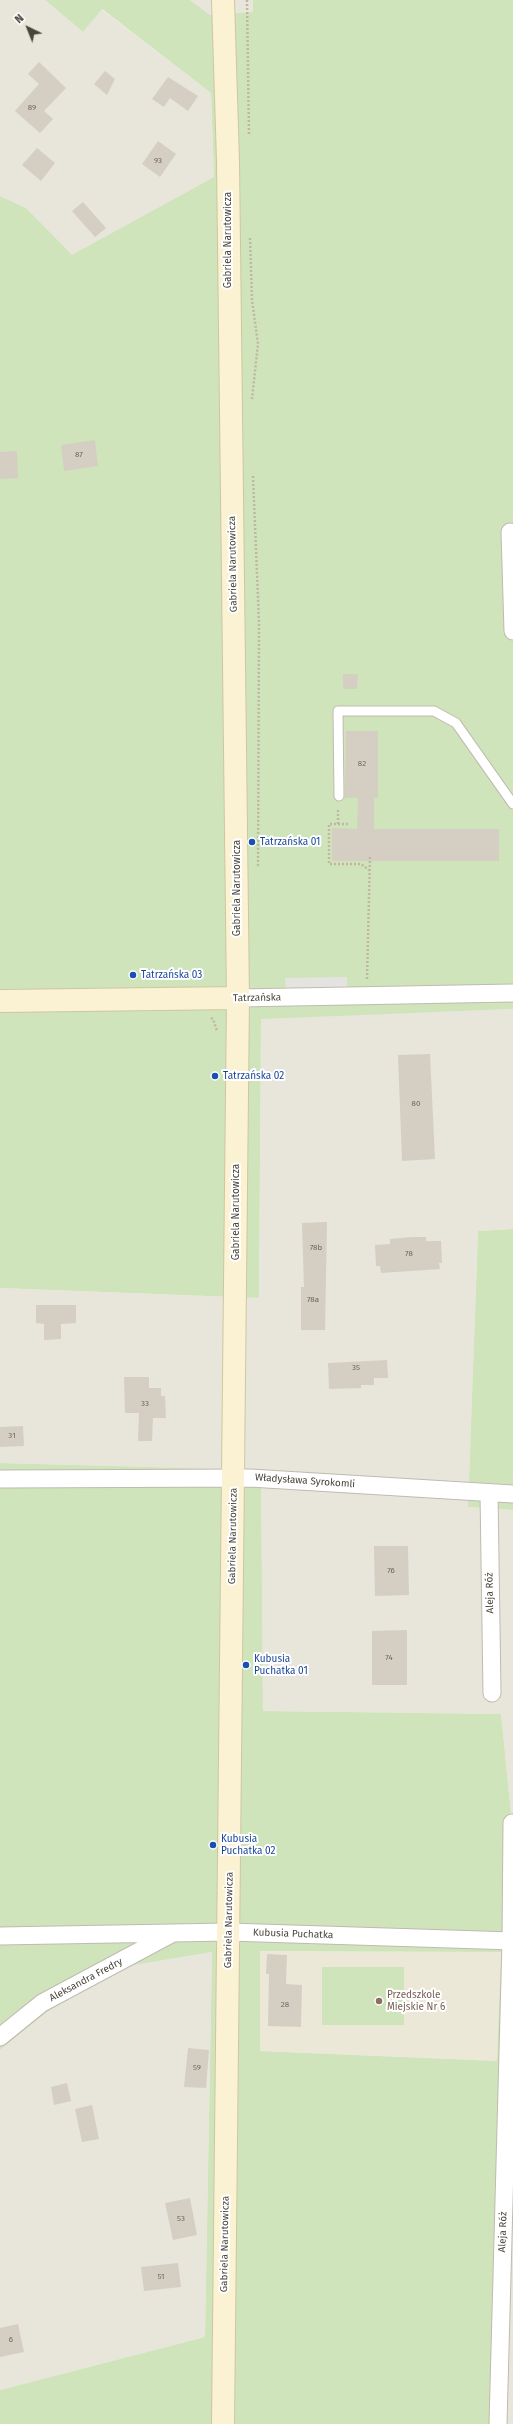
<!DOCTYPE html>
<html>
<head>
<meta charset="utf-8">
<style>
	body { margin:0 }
	#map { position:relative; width:513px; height:2424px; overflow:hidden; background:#f5f3ed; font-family:"Fira Sans",sans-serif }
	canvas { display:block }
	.north { position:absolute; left:8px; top:8px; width:40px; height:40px; -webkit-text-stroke:3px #fff; paint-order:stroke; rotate:317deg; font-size:11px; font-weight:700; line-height:16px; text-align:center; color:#49443b }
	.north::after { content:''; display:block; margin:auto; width:14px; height:18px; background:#49443b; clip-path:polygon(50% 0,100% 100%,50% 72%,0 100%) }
</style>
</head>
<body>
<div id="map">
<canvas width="513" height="2424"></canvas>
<div class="north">N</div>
</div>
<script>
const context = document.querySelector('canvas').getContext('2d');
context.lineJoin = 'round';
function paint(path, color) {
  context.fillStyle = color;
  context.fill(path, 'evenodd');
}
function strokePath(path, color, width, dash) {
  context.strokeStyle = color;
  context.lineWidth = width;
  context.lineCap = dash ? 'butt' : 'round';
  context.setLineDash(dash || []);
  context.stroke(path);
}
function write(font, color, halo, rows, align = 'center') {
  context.font = font + ' "Fira Sans",sans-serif';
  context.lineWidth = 4;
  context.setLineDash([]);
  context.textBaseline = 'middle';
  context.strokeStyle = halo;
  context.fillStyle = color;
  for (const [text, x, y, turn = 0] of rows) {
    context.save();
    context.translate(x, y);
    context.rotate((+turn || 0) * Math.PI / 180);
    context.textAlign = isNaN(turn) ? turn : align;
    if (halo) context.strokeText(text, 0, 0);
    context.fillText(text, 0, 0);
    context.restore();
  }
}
const residential = new Path2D(`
	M 0,0 L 45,0 L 83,32 L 101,9 L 211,93 L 214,177 L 72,256 L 26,208 L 0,196 Z
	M 190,0 L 253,0 L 254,12 L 210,15 Z
	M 513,1009 L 513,1229 L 478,1231 L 468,1507 L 513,1510 L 513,1834 L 501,1714 L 263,1711 L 261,1470 L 0,1463 L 0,1288 L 259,1298 L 261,1018 Z
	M 212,1952 L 205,2337 L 0,2390 L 0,2050 L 47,2012 L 128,1966 Z
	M 513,2182 L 513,2424 L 506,2424 Z`);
const education = new Path2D(`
	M 260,1951 L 501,1952 L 497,2061 L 259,2051 Z`);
const green = new Path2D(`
	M 45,0 L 190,0 L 210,15 L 253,12 L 253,0 L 513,0 L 513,1009 L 261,1019 L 259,1298 L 0,1288 L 0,196 L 26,208 L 72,255 L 214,177 L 211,93 L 102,9 L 83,32 Z
	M 513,1229 L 513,1510 L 468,1507 L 478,1231 Z
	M 0,1463 L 261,1470 L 263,1711 L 501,1714 L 512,1823 L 506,2424 L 0,2424 L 0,2390 L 205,2337 L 212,1952 L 128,1966 L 47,2012 L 0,2050 ZM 260,1951 L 501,1952 L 497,2061 L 260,2051 Z
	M 322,1967 L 404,1967 L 404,2025 L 322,2025 Z`);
const parking = new Path2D(`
	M 347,977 L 347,990 L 286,991 L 285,978 Z`);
const building = new Path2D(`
	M 39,62 L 66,88 L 44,111 L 53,119 L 40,133 L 15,111 L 39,84 L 28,74 Z
	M 105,71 L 115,79 L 107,95 L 94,84 Z
	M 168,77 L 198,96 L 188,111 L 170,98 L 164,107 L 152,99 Z
	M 158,141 L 176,154 L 160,177 L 142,164 Z
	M 37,148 L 55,163 L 41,181 L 22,165 Z
	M 83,202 L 106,228 L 95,237 L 72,211 Z
	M 95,440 L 98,466 L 64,471 L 61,445 Z
	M 17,451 L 18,478 L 0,479 L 0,452 Z
	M 343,674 L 358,674 L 357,689 L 343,689 Z
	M 346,731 L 378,731 L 378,798 L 374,798 L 374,829 L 499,829 L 499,861 L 332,861 L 332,828 L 357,829 L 358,798 L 345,798 Z
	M 430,1054 L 435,1159 L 402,1161 L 398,1055 Z
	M 327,1222 L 325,1330 L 301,1330 L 301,1287 L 304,1287 L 302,1223 Z
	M 412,1237 L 426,1237 L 426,1241 L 441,1241 L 442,1263 L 439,1263 L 440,1269 L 381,1273 L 380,1266 L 376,1266 L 375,1245 L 390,1244 L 390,1239 Z
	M 36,1305 L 76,1305 L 76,1323 L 61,1324 L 61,1339 L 44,1340 L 44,1324 L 36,1323 Z
	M 387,1360 L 388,1378 L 374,1378 L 374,1385 L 361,1385 L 361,1388 L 329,1389 L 328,1363 Z
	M 124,1377 L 149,1377 L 149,1388 L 161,1388 L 161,1396 L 165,1396 L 166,1418 L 153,1418 L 152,1441 L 138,1441 L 139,1413 L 125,1413 Z
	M 23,1426 L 24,1446 L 0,1447 L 0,1427 Z
	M 374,1546 L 408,1546 L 409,1595 L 375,1596 Z
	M 407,1630 L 407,1685 L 372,1685 L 372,1631 Z
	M 267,1954 L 287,1955 L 286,1984 L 302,1985 L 301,2027 L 268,2026 L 269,1974 L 266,1974 Z
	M 188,2048 L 209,2050 L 206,2088 L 184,2087 Z
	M 67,2083 L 71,2101 L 54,2105 L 51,2087 Z
	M 92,2105 L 99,2139 L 82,2142 L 75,2109 Z
	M 190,2198 L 197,2235 L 173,2240 L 165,2203 Z
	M 178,2263 L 181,2287 L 144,2291 L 141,2267 Z
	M 18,2324 L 24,2352 L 0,2357 L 0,2328 Z`);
const path = new Path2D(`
	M 247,0 L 249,135
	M 250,238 L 252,300 L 258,344 L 252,399
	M 253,476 L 259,622 L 258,868
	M 338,824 L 338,809
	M 348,824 L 329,824 L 329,864 L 361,864 L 369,870
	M 367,979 L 370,857
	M 211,1018 L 213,1019 L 217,1031`);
const lane = new Path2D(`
	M 339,796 L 338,711 L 434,711 L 456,723 L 513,804`);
const street = new Path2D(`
	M 510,532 L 513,631
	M 238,998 L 513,993
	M 0,1479 L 250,1478 L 513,1494
	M 489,1493 L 492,1693
	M 0,1936 L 229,1932 L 513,1941
	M 0,2037 L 42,2003 L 173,1933
	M 498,2424 L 511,1941 L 512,1823`);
const secondary = new Path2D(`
	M 223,0 L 228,161 L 238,998 L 223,2424
	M 0,1001 L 238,998`);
const markers = [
	[252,842,4,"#1a4fb4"],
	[133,975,4,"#1a4fb4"],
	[215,1076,4,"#1a4fb4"],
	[246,1665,4,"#1a4fb4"],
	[213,1845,4,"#1a4fb4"],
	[379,2001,4,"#8d6e63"]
];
const numberNames = [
	["89",32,108],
	["93",158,161],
	["87",79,455],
	["82",362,764],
	["80",416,1104],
	["78b",316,1248],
	["78",409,1254],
	["78a",313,1300],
	["35",356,1368],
	["33",145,1404],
	["31",12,1436],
	["76",391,1571],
	["74",389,1658],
	["28",285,2005],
	["59",197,2068],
	["53",181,2219],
	["51",161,2277],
	["6",11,2340]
];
const streetNames = [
	["Gabriela Narutowicza",228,240,-90],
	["Gabriela Narutowicza",233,564,-91],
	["Gabriela Narutowicza",237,888,-90],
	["Tatrzańska",257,998,-1],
	["Gabriela Narutowicza",236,1212,-90],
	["Władysława Syrokomli",305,1481,4],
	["Gabriela Narutowicza",233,1536,-89],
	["Aleja Róż",490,1593,-91],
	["Gabriela Narutowicza",229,1920,-89],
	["Kubusia Puchatka",293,1934,2],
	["Aleksandra Fredry",86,1980,-28],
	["Aleja Róż",503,2232,-88],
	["Gabriela Narutowicza",225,2244,-89]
];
const transitNames = [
	["Tatrzańska 01",260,842],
	["Tatrzańska 03",141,975],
	["Tatrzańska 02",223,1076],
	["Kubusia",254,1659],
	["Puchatka 01",254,1671],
	["Kubusia",221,1839],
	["Puchatka 02",221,1851]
];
const educationNames = [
	["Przedszkole",387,1995],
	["Miejskie Nr 6",387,2007]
];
paint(residential, '#e8e5db');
paint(education, '#ece8d8');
paint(green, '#cfe4ba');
paint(parking, '#e4e3e0');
paint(building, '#d5cfc3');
strokePath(lane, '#c0bbb0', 11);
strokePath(street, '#c0bbb0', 19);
strokePath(secondary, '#cfc6a1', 24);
strokePath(path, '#c0b7a2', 2.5, [2, 2]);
strokePath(lane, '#fff', 9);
strokePath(street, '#fff', 17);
strokePath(secondary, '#faf2d2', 22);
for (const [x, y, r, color] of markers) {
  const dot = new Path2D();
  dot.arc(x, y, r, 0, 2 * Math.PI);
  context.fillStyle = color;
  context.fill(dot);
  strokePath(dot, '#fff', 1.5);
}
write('8px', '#6c675d', null, numberNames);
write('10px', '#49443b', '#fff', streetNames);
write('10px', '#164399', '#fff', transitNames, 'left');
write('10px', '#785e54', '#fff', educationNames, 'left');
</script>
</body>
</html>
